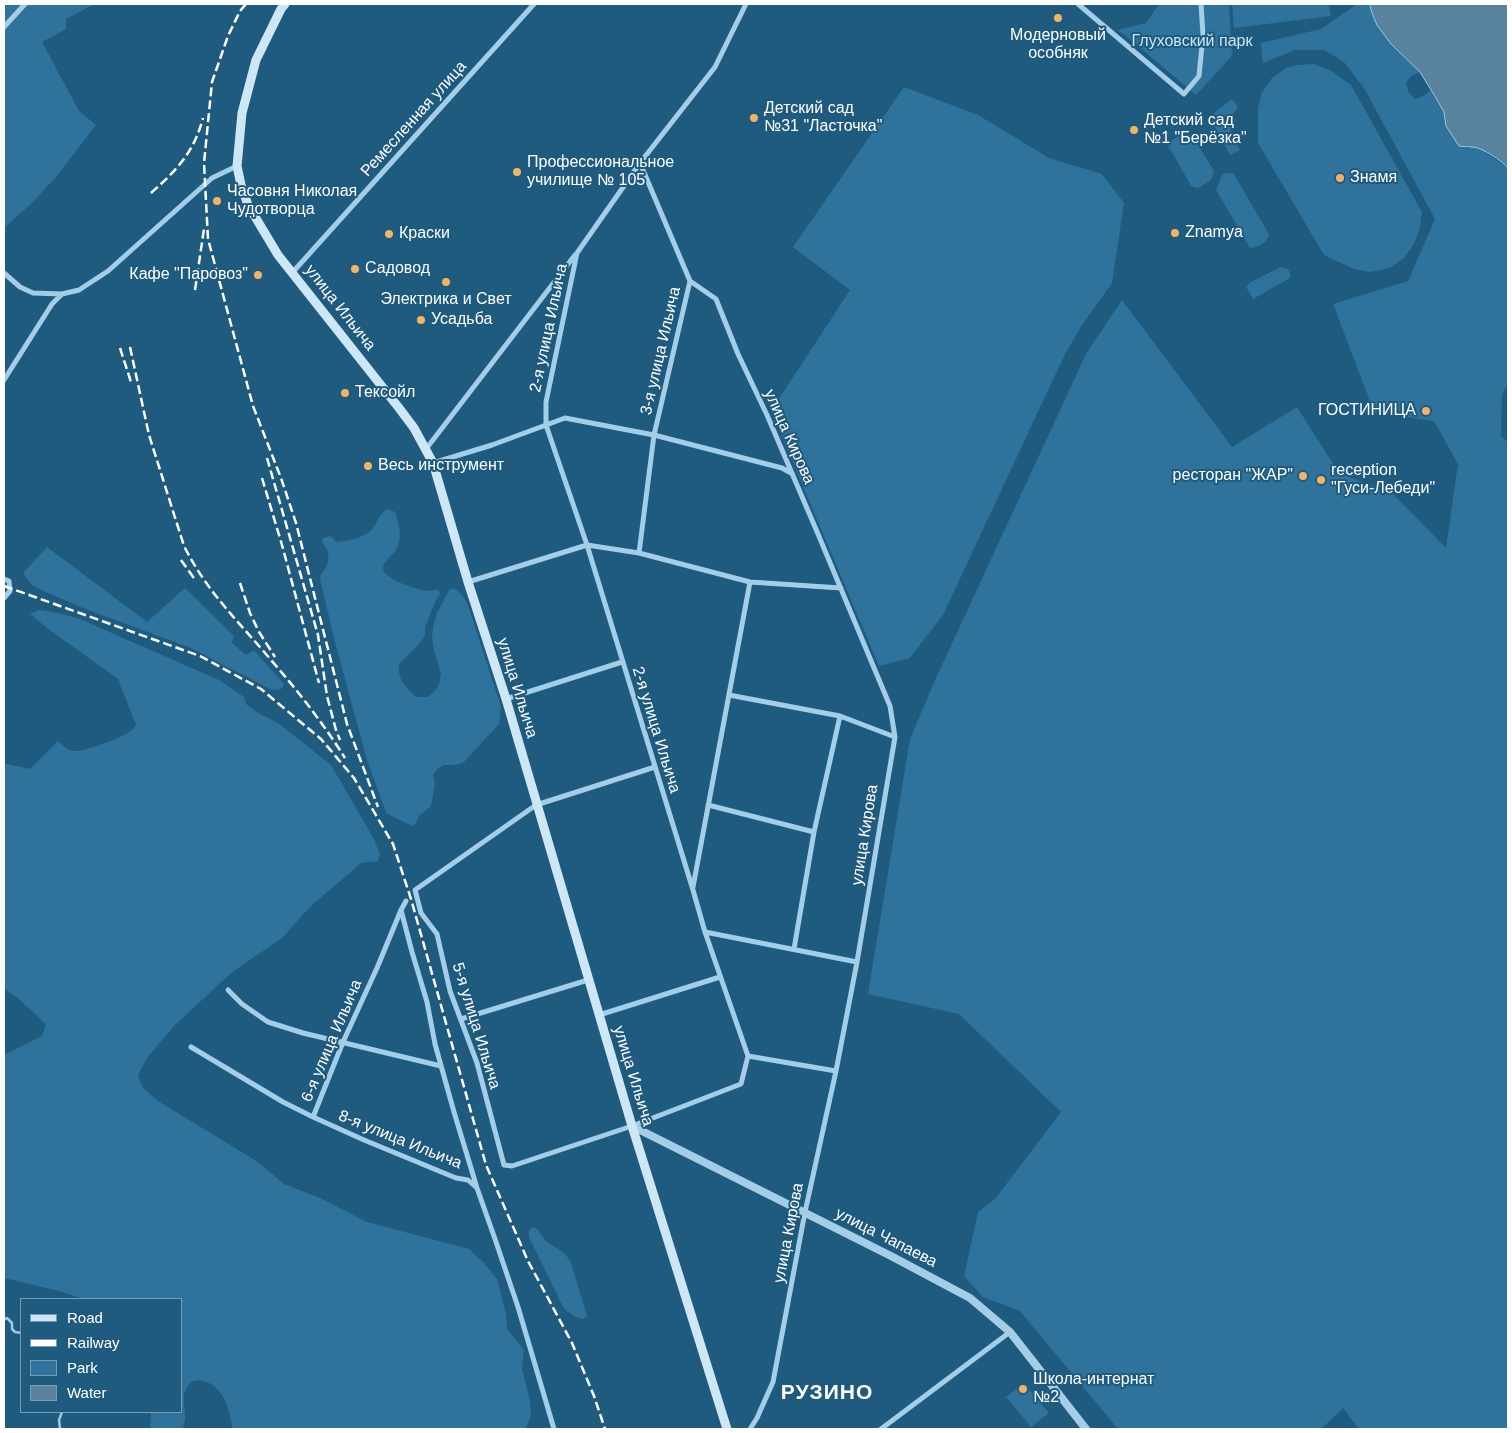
<!DOCTYPE html>
<html>
<head>
<meta charset="utf-8">
<style>
	body { margin:0 }
	#map { position:relative; width:1512px; height:1433px; overflow:hidden; background:#1f5a7f; font-family:Helvetica,sans-serif }
	canvas { display:block }
	.frame { position:absolute; inset:0; border:5px solid #fff; pointer-events:none }
	.legend { position:absolute; left:20px; top:1298px; width:162px; height:115px; box-sizing:border-box; background:#1f5a7f; border:1px solid #799cb2; margin:0; padding:6px 9px; list-style:none; font-size:15px; color:#fff }
	.legend li { display:flex; align-items:center; gap:10px; height:25px }
	.legend b { width:25px; border:1px solid #799cb2 }
</style>
</head>
<body>
<div id="map">
<canvas width="1512" height="1433"></canvas>
<div class="frame"></div>
<ul class="legend">
<li><b style="height:6px;background:#cee7f6"></b>Road</li>
<li><b style="height:6px;background:#fff"></b>Railway</li>
<li><b style="height:14px;background:#2f739c"></b>Park</li>
<li><b style="height:14px;background:#58829d"></b>Water</li>
</ul>
</div>
<script>
const context = document.querySelector('canvas').getContext('2d');
context.lineJoin = 'round';
function paint(path, color) {
  context.fillStyle = color;
  context.fill(path, 'evenodd');
}
function strokePath(path, color, width, dash) {
  context.strokeStyle = color;
  context.lineWidth = width;
  context.lineCap = dash ? 'butt' : 'round';
  context.setLineDash(dash || []);
  context.stroke(path);
}
function write(font, color, halo, rows, align = 'center') {
  context.font = font + ' Helvetica,sans-serif';
  context.lineWidth = 4;
  context.setLineDash([]);
  context.textBaseline = 'middle';
  context.strokeStyle = halo;
  context.fillStyle = color;
  for (const [text, x, y, turn = 0] of rows) {
    context.save();
    context.translate(x, y);
    context.rotate((+turn || 0) * Math.PI / 180);
    context.textAlign = isNaN(turn) ? turn : align;
    if (halo) context.strokeText(text, 0, 0);
    context.fillText(text, 0, 0);
    context.restore();
  }
}
const green = new Path2D(`
	M 4,4 L 95,4 L 66,19 L 66,29 L 42,42 L 79,111 L 96,125 L 56,177 L 31,204 L 4,228 Z
	M 1159,4 L 1229,4 L 1232,56 L 1196,95 L 1126,36 L 1117,30 L 1146,23 Z
	M 1232,4 L 1329,4 L 1331,16 L 1234,28 Z
	M 1357,4 L 1370,4 L 1372,13 L 1390,44 L 1420,72 L 1410,77 L 1406,83 L 1409,93 L 1415,99 L 1423,96 L 1431,90 L 1444,112 L 1446,126 L 1466,148 L 1471,146 L 1484,151 L 1508,168 L 1508,383 L 1502,395 L 1501,436 L 1508,442 L 1508,1429 L 1359,1429 L 1343,1408 L 1321,1429 L 1118,1429 L 1020,1311 L 983,1297 L 964,1276 L 978,1212 L 995,1199 L 1061,1112 L 959,1014 L 868,994 L 910,739 L 936,678 L 1086,354 L 1122,300 L 1232,447 L 1297,407 L 1339,473 L 1393,494 L 1446,548 L 1458,464 L 1434,421 L 1374,412 L 1333,304 L 1408,281 L 1435,219 L 1364,88 L 1344,62 L 1324,50 L 1295,50 L 1263,63 L 1261,43 L 1321,29 Z
	M 1314,64 L 1330,70 L 1351,85 L 1422,212 L 1420,228 L 1414,244 L 1404,258 L 1390,268 L 1370,272 L 1354,269 L 1324,255 L 1258,143 L 1258,108 L 1262,92 L 1272,78 L 1286,68 L 1297,65 Z
	M 904,87 L 978,115 L 1049,158 L 1102,174 L 1124,203 L 1112,283 L 1082,325 L 1065,354 L 943,615 L 910,658 L 879,666 L 771,411 L 850,290 L 793,247 Z
	M 1232,99 L 1238,107 C 1224,125 1231,132 1240,150 L 1230,155 L 1212,121 L 1214,113 Z
	M 1184,133 L 1190,133 L 1193,137 L 1214,171 L 1211,180 L 1198,188 L 1191,186 L 1168,145 L 1171,141 Z
	M 1226,173 L 1233,173 L 1269,234 C 1268,243 1258,247 1250,248 L 1216,190 L 1222,175 Z
	M 1281,267 L 1287,269 L 1290,272 L 1290,278 L 1253,299 L 1246,287 L 1249,283 Z
	M 387,509 L 395,512 C 399,524 403,538 396,550 C 393,555 382,562 383,569 C 384,579 418,590 427,591 C 430,591 435,590 438,589 L 440,594 L 435,602 L 425,627 L 425,635 L 419,644 L 399,664 C 398,681 404,685 416,697 L 428,697 L 436,690 L 439,684 L 441,674 L 434,650 L 432,638 L 433,627 L 437,613 L 449,590 L 453,588 C 462,592 465,599 469,608 L 501,707 L 499,724 L 464,762 L 456,765 L 444,765 L 438,768 L 433,775 L 435,784 L 431,806 L 419,816 L 417,822 L 412,826 L 386,813 L 367,760 L 336,646 L 320,579 C 321,572 323,573 326,567 C 331,559 328,549 322,542 L 323,538 L 331,536 L 336,542 C 349,541 365,538 373,528 C 378,521 380,513 387,509 Z
	M 47,547 L 147,622 L 185,588 L 234,636 L 232,643 L 246,655 L 254,650 L 284,684 L 281,689 L 273,690 L 266,687 L 191,648 L 88,610 L 39,589 L 32,585 L 23,573 Z
	M 39,610 L 54,612 L 80,619 L 219,680 L 244,697 L 246,704 L 258,713 L 278,723 L 331,765 L 374,839 L 380,855 L 378,861 L 361,863 L 311,906 L 282,938 L 231,973 L 175,1025 L 147,1058 L 138,1075 L 143,1088 L 158,1101 L 258,1162 L 284,1184 L 320,1198 L 367,1222 L 469,1249 L 484,1263 L 497,1279 L 506,1314 L 507,1329 L 524,1350 L 522,1369 L 530,1401 L 531,1417 L 525,1429 L 233,1429 C 229,1411 225,1386 203,1381 C 200,1380 194,1381 191,1382 C 175,1400 192,1410 182,1429 L 150,1429 L 151,1412 L 181,1412 L 181,1299 L 84,1299 L 59,1291 L 4,1278 L 4,1055 L 42,1036 L 46,1024 L 20,1000 L 4,988 L 4,765 L 7,764 L 30,769 L 58,741 C 63,746 67,750 75,751 C 83,752 124,737 131,731 C 131,731 136,726 136,725 L 118,679 L 47,628 L 30,614 Z
	M 531,1228 L 536,1228 C 541,1233 544,1240 550,1244 C 560,1251 565,1251 571,1263 L 587,1316 L 583,1319 C 576,1318 568,1313 563,1307 L 529,1237 L 529,1231 Z
	M 1024,1383 L 1049,1413 L 1031,1427 L 1006,1397 Z`);
const water = new Path2D(`
	M 1370,4 L 1508,4 L 1508,168 C 1502,161 1482,147 1472,147 C 1467,146 1464,147 1459,146 L 1446,126 L 1444,112 L 1436,98 L 1420,72 L 1391,44 L 1377,25 L 1372,13 Z`);
const stream = new Path2D(`
	M 4,1320 L 7,1318 L 12,1323 L 12,1329 L 15,1332 L 21,1333
	M 60,1429 L 59,1420 L 62,1412`);
const minor = new Path2D(`
	M 1078,4 L 1184,94 L 1199,76 L 1203,35 L 1201,4
	M 4,27 L 25,4
	M 4,273 L 20,287 L 33,293 L 62,294
	M 292,273 L 534,4
	M 690,281 L 716,299 L 738,354 L 767,415 L 818,534 L 890,706 L 895,737 L 857,962 L 836,1071 L 805,1212 L 773,1382 L 757,1418 L 750,1429
	M 4,380 L 52,304 L 62,294 L 79,290 L 108,271 L 212,178 L 237,166
	M 426,449 L 575,255
	M 433,463 L 492,445 L 565,418 L 654,435 L 782,468 L 791,473
	M 639,553 L 654,435 L 690,281 L 640,163
	M 4,579 L 9,581 L 10,591 L 4,598
	M 468,582 L 587,545 L 639,553 L 750,582 L 841,588
	M 729,695 L 840,716 L 895,737
	M 506,699 L 622,662
	M 655,767 L 536,805 L 415,890 L 421,913 L 437,934 L 450,991 L 477,1063 L 504,1165 L 512,1166 L 632,1126 L 741,1084 L 748,1056 L 705,932 L 693,890 L 587,545 L 546,425 L 546,402 L 577,253 L 640,163 L 715,67 L 746,4
	M 708,805 L 814,832
	M 693,887 L 750,582
	M 401,910 L 412,952 L 427,1002 L 435,1044 L 454,1112 L 477,1188 L 495,1239 L 518,1307 L 554,1429
	M 705,932 L 857,962
	M 794,949 L 814,832 L 840,716
	M 228,990 L 242,1004 L 268,1022 L 303,1033 L 441,1066
	M 599,1015 L 720,977
	M 461,1019 L 588,980
	M 191,1047 L 283,1102 L 313,1117 L 343,1042 L 377,968 L 401,910 L 406,901
	M 748,1056 L 836,1071
	M 313,1117 L 364,1140 L 456,1178 L 468,1180 L 477,1188
	M 881,1429 L 1010,1332`);
const tertiary = new Path2D(`
	M 632,1126 L 891,1256 L 970,1298 L 1010,1332 L 1086,1429`);
const secondary = new Path2D(`
	M 285,4 L 281,9 L 256,60 L 242,113 L 237,166 L 241,185 L 248,205 L 278,255 L 399,408 L 414,428 L 433,463 L 468,582 L 506,699 L 632,1126 L 727,1429`);
const rail = new Path2D(`
	M 246,4 L 240,11 L 228,36 L 212,82 L 204,163 L 208,239 L 253,406 L 281,478 L 296,523 L 347,724 L 378,807
	M 151,193 C 177,170 194,152 203,118
	M 195,290 L 204,229
	M 130,347 L 149,435 L 184,546 C 207,592 239,622 271,660 C 298,691 323,723 345,758
	M 120,348 L 131,382
	M 267,458 L 318,635 L 327,696 L 336,730 L 340,740
	M 262,478 L 282,545 L 319,683
	M 181,560 L 196,581
	M 240,583 L 250,613 L 259,632 L 275,657
	M 4,586 L 200,656 L 261,689 L 321,739 L 354,778 L 393,844 L 411,899 L 486,1165 L 528,1261 L 572,1343 L 594,1396 L 605,1429`);
const markers = [
	[1058,18,5,"#f6b264"],
	[754,118,5,"#f6b264"],
	[1134,130,5,"#f6b264"],
	[517,172,5,"#f6b264"],
	[1340,178,5,"#f6b264"],
	[217,201,5,"#f6b264"],
	[1175,233,5,"#f6b264"],
	[389,234,5,"#f6b264"],
	[355,269,5,"#f6b264"],
	[258,275,5,"#f6b264"],
	[446,282,5,"#f6b264"],
	[421,320,5,"#f6b264"],
	[345,393,5,"#f6b264"],
	[1426,411,5,"#f6b264"],
	[368,466,5,"#f6b264"],
	[1303,476,5,"#f6b264"],
	[1321,480,5,"#f6b264"],
	[1023,1389,5,"#f6b264"]
];
const poiNames = [
	["Модерновый",1058,36,"center"],
	["особняк",1058,54,"center"],
	["Детский сад",764,109],
	["№31 \"Ласточка\"",764,127],
	["Детский сад",1144,121],
	["№1 \"Берёзка\"",1144,139],
	["Профессиональное",527,163],
	["училище № 105",527,181],
	["Знамя",1350,178],
	["Часовня Николая",227,192],
	["Чудотворца",227,210],
	["Znamya",1185,233],
	["Краски",399,234],
	["Садовод",365,269],
	["Кафе \"Паровоз\"",248,275,"right"],
	["Электрика и Свет",446,300,"center"],
	["Усадьба",431,320],
	["Тексойл",355,393],
	["ГОСТИНИЦА",1416,411,"right"],
	["Весь инструмент",378,466],
	["reception",1331,471],
	["\"Гуси-Лебеди\"",1331,489],
	["ресторан \"ЖАР\"",1293,476,"right"],
	["Школа-интернат",1033,1380],
	["№2",1033,1398]
];
const parkNames = [
	["Глуховский парк",1192,42]
];
const streetNames = [
	["Ремесленная улица",414,119,-48],
	["улица Ильича",340,308,52],
	["2-я улица Ильича",549,328,-78],
	["3-я улица Ильича",661,351,-77],
	["улица Кирова",789,437,66],
	["улица Ильича",517,688,73],
	["2-я улица Ильича",656,730,73],
	["улица Кирова",865,835,-81],
	["5-я улица Ильича",476,1026,73],
	["6-я улица Ильича",332,1041,-67],
	["улица Ильича",633,1076,73],
	["8-я улица Ильича",400,1140,22],
	["улица Кирова",789,1233,-79],
	["улица Чапаева",886,1238,27]
];
const districtNames = [
	["РУЗИНО",827,1393]
];
paint(green, '#2f739c');
paint(water, '#58829d');
strokePath(water, '#97cce9', 1);
strokePath(stream, '#97cce9', 2.5);
strokePath(minor, '#a4cee8', 5);
strokePath(tertiary, '#a4cee8', 8);
strokePath(secondary, '#cee7f6', 9);
strokePath(rail, '#fff', 2.5, [9, 4]);
for (const [x, y, r, color] of markers) {
  const dot = new Path2D();
  dot.arc(x, y, r, 0, 2 * Math.PI);
  context.fillStyle = color;
  context.fill(dot);
  strokePath(dot, '#1f5a7f', 2);
}
write('16px', '#fff', '#1f5a7f', poiNames, 'left');
write('16px', '#c8e5f6', '#1f5a7f', parkNames);
write('16px', '#fff', '#1f5a7f', streetNames);
context.letterSpacing = '1px';
write('bold 21px', '#fff', '#1f5a7f', districtNames);
context.letterSpacing = '0px';
</script>
</body>
</html>
